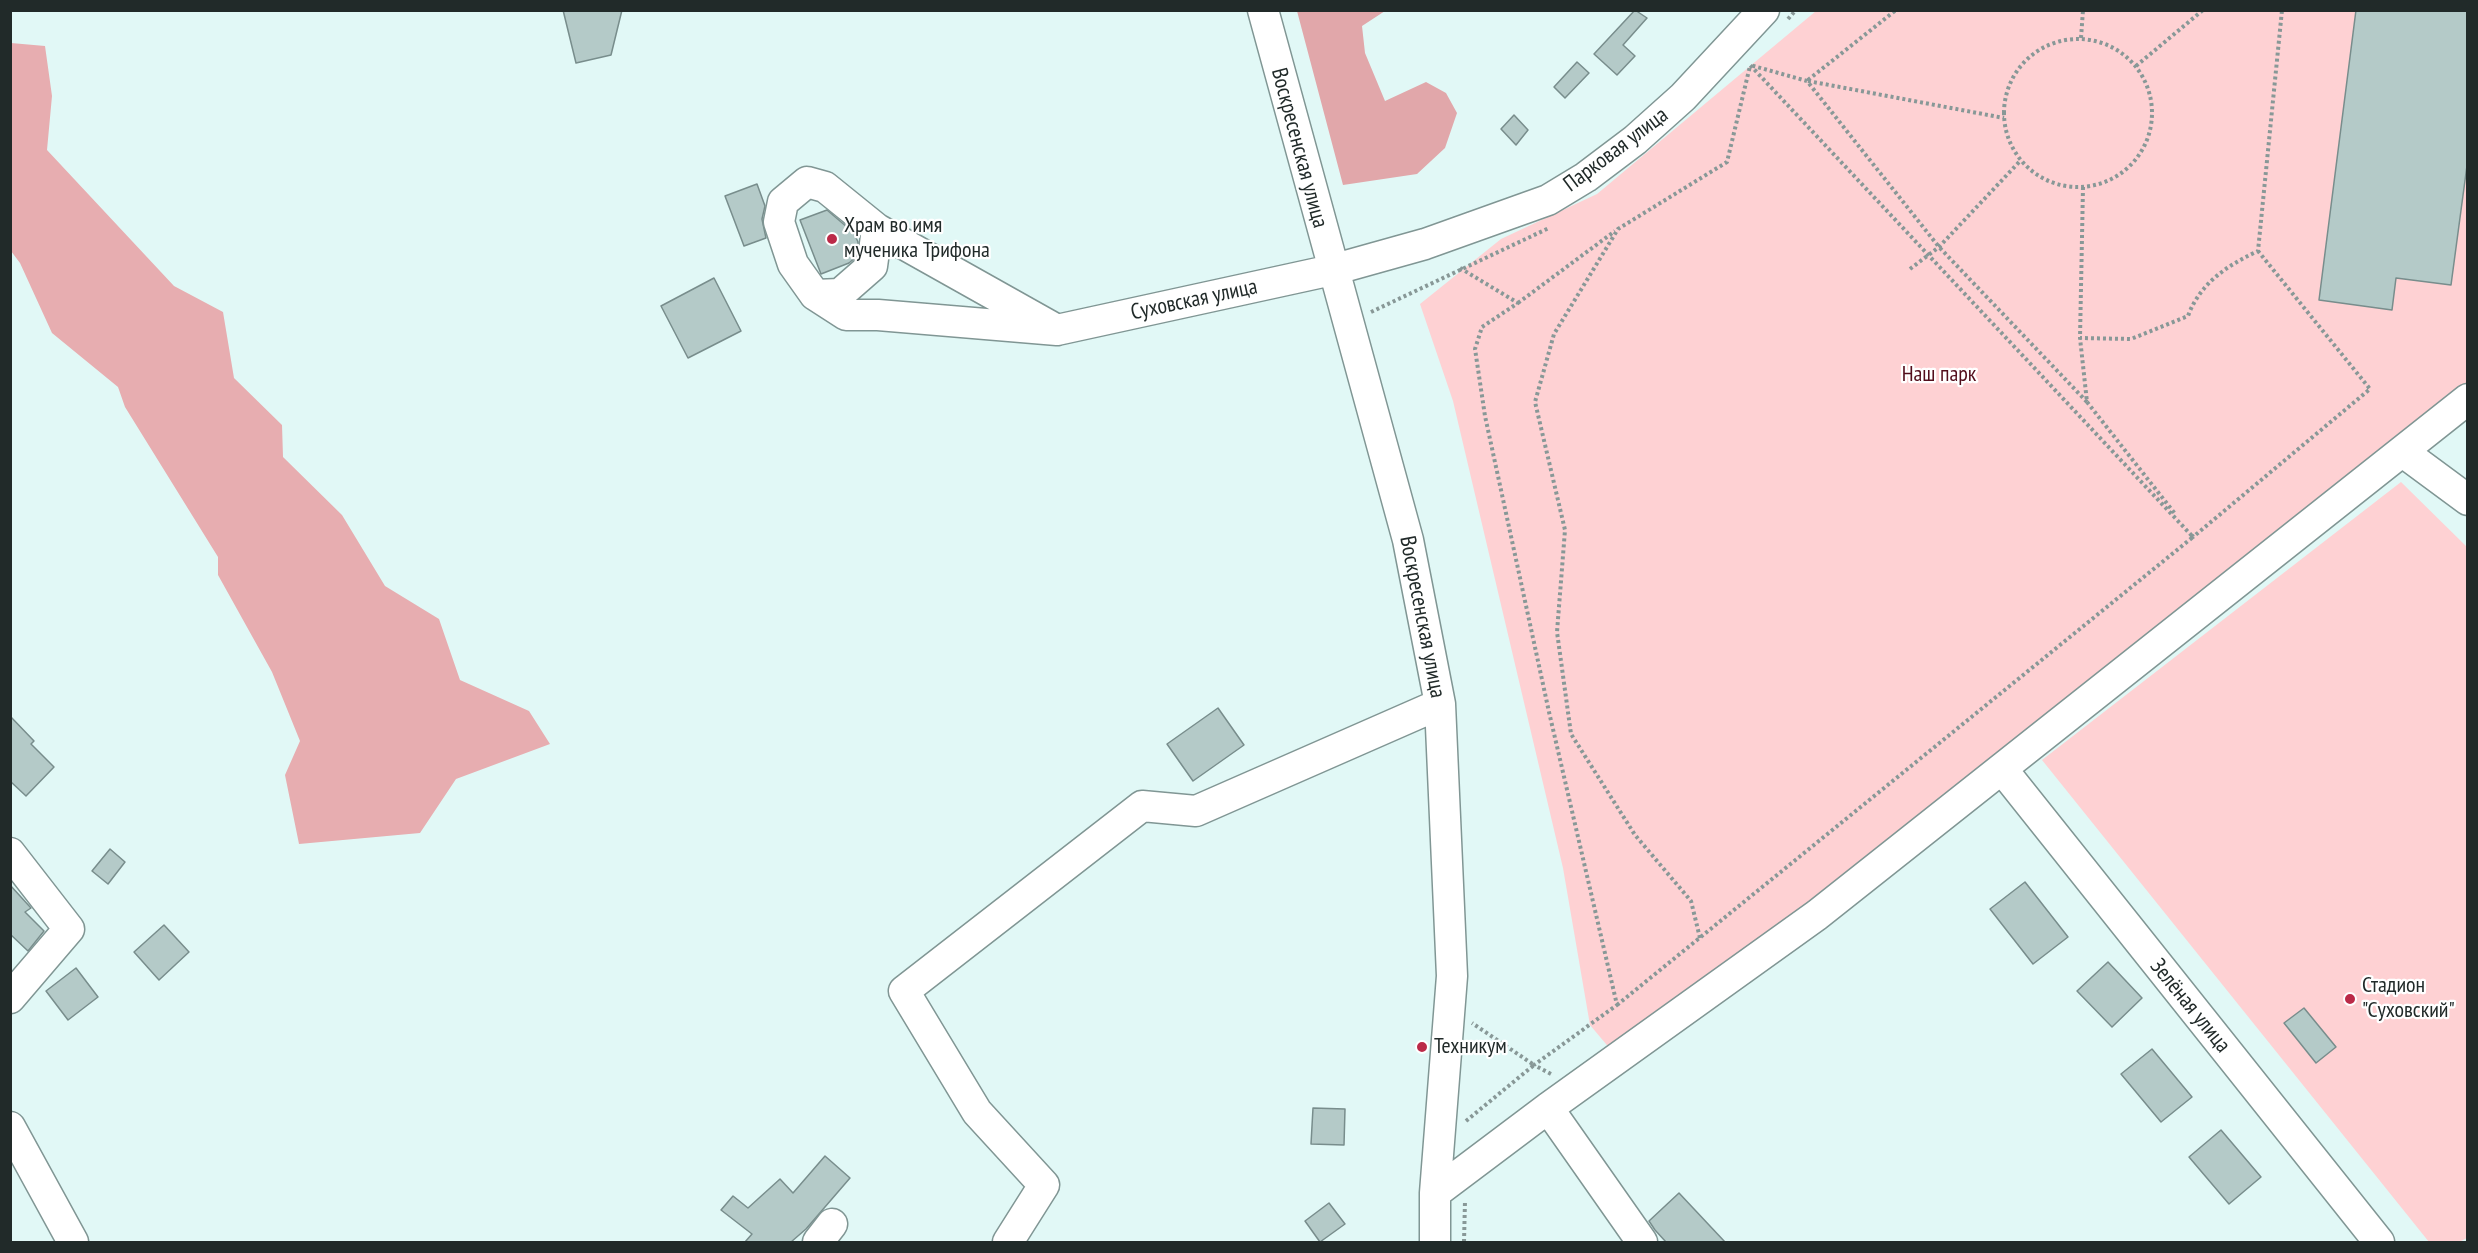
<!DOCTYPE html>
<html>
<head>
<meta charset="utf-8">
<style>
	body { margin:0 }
	#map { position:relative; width:2478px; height:1253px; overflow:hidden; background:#e1f8f6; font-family:"PT Sans Narrow",sans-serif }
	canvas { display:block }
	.frame { position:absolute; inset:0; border:12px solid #212a29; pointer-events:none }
</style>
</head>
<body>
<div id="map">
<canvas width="2478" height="1253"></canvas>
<div class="frame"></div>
</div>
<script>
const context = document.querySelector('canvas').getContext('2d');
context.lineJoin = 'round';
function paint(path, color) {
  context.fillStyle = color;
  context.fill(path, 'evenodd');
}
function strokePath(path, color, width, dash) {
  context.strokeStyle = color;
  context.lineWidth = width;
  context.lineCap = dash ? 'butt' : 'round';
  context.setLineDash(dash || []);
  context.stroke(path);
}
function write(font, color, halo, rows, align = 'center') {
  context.font = font + ' "PT Sans Narrow",sans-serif';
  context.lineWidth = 4.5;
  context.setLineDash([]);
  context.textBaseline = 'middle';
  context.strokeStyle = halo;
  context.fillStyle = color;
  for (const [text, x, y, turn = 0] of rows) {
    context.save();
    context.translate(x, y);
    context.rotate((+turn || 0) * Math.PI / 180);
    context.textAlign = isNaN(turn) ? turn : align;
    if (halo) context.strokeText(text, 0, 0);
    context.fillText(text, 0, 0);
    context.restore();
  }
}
const green = new Path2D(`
	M 1816,11 L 2467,11 L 2467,413 L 1627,1069 L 1590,1025 L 1563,868 L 1453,401 L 1420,304 L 1501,239 L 1597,194 Z
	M 2401,482 L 2467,547 L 2467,1238 L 2459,1242 L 2429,1242 L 2042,760 Z`);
const forest = new Path2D(`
	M 1297,11 L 1385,11 L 1362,26 L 1365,53 L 1385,101 L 1426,82 L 1446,93 L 1457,113 L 1445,148 L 1417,174 L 1343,185 Z`);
const water = new Path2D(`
	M 11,43 L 45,46 L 52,96 L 47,150 L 174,286 L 223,312 L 234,378 L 282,425 L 283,457 L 342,515 L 385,586 L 439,619 L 460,680 L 529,711 L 550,744 L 456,779 L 420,833 L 299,844 L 285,775 L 300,741 L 272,672 L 218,575 L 218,557 L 125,407 L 118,387 L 52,333 L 20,263 L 11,251 Z`);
const building = new Path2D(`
	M 563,10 L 622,10 L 611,55 L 576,63 Z
	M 1635,10 L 1647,18 L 1623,45 L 1635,56 L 1617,75 L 1594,54 Z
	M 2356,10 L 2468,10 L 2468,158 L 2451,285 L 2396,278 L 2392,310 L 2319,300 Z
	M 1577,62 L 1589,73 L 1565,98 L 1554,87 Z
	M 1514,115 L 1528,130 L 1516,145 L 1501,129 Z
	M 757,184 L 765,206 L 762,219 L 766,238 L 744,246 L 725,196 Z
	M 827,210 L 854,233 L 858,242 L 856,257 L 849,263 L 821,274 L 800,220 Z
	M 714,278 L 741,331 L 688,358 L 661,306 Z
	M 1218,708 L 1244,745 L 1193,781 L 1167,744 Z
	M 10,716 L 34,741 L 31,744 L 54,767 L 26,796 L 10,781 Z
	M 110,849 L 125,862 L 108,884 L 92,871 Z
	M 2025,882 L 2068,937 L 2033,964 L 1990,909 Z
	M 10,885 L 31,908 L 25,912 L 44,931 L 28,951 L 10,934 Z
	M 164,925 L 189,952 L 159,980 L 134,952 Z
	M 2108,962 L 2142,998 L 2112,1027 L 2077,991 Z
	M 76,968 L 98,997 L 68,1020 L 46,991 Z
	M 2304,1008 L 2336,1047 L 2316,1063 L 2284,1023 Z
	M 2152,1049 L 2192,1097 L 2161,1122 L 2121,1074 Z
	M 1313,1108 L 1345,1109 L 1344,1145 L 1311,1144 Z
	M 2221,1130 L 2261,1177 L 2229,1204 L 2189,1157 Z
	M 825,1156 L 850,1178 L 806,1229 L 791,1242 L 745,1242 L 752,1234 L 721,1210 L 733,1196 L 748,1208 L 780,1179 L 793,1193 Z
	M 1679,1193 L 1725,1242 L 1666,1242 L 1655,1230 L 1649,1221 Z
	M 1329,1203 L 1345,1224 L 1320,1242 L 1305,1221 Z`);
const path = new Path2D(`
	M 1788,19 L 1796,10
	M 2081,38 L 2083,10
	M2004 113a74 74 0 1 1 148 0a74 74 0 1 1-148 0Z
	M 2136,66 L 2203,10
	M 1808,80 L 1896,10
	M 1808,81 L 2004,118
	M 2083,187 L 2080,338 L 2131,339 L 2188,316 C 2200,283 2228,265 2258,251 L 2282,10
	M 1460,268 L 1518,303 L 1482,327 L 1475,349 L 1485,416 L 1549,712 L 1617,1005 L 1534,1065 L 1553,1075
	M 1910,269 L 1939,247 L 2021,160
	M 1518,303 L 1615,231
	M 1371,312 L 1549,228
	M 2087,402 L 2176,515
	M 2192,535 L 2193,537 L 2370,389 L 2258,251
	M 1700,938 L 1691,901 L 1635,835 L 1571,734 L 1557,632 L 1565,530 L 1535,402 L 1554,334 L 1618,229 L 1727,162 L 1750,66
	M 1617,1005 L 2193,537 L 1750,65 L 1807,81 L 1939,247 L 2087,402 L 2080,338
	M 1466,1121 L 1534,1065 L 1472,1023
	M 1464,1242 L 1465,1201`);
const minor = new Path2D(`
	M 1263,10 L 1408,540 L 1440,704 L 1452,976 L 1435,1193 L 1435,1242
	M 815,295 L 840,294 L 872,266 L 877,229
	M 1057,330 L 877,229 L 825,187 L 807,182 L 783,202 L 779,222 L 793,264 L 815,295 L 846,315 L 878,315 L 1057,330 L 1332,270 L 1425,244 L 1548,200 L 1586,177 L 1635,140 L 1683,97 L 1764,10
	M 2403,452 L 2468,500
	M 2002,769 L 2379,1242
	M 10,853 L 69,929 L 10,998
	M 1548,1108 L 1642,1242
	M 10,1127 L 73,1242
	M 1435,1193 L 1548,1108 L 1817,915 L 2468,399
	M 818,1242 L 832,1224
	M 1008,1242 L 1044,1185 L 977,1112 L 904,991 L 1142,806 L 1196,811 L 1440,704`);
const markers = [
	[832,239,6,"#bb2a48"],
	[2350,999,6,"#bb2a48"],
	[1422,1047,6,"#bb2a48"]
];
const streetNames = [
	["Воскресенская улица",1299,148,75],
	["Парковая улица",1616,150,-37],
	["Суховская улица",1194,300,-12],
	["Воскресенская улица",1422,617,79],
	["Зелёная улица",2190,1006,51]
];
const poiNames = [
	["Храм во имя",844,226],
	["мученика Трифона",844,251],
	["Стадион",2362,986],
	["\"Суховский\"",2362,1011],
	["Техникум",1434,1047]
];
const parkNames = [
	["Наш парк",1939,375]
];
paint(green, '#fed1d3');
paint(forest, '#e1a7aa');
paint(water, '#e7adb0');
paint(building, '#b4cac8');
strokePath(building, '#788d8c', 1.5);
strokePath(minor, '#809694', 33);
strokePath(path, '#889897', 4, [3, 3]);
strokePath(minor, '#fff', 30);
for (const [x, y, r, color] of markers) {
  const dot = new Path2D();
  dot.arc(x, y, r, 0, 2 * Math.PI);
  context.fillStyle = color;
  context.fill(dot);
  strokePath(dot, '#fff', 2);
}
write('22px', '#212a29', '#fff', streetNames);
write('22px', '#212a29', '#fff', poiNames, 'left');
write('22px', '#530e1c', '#fff', parkNames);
</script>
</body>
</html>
